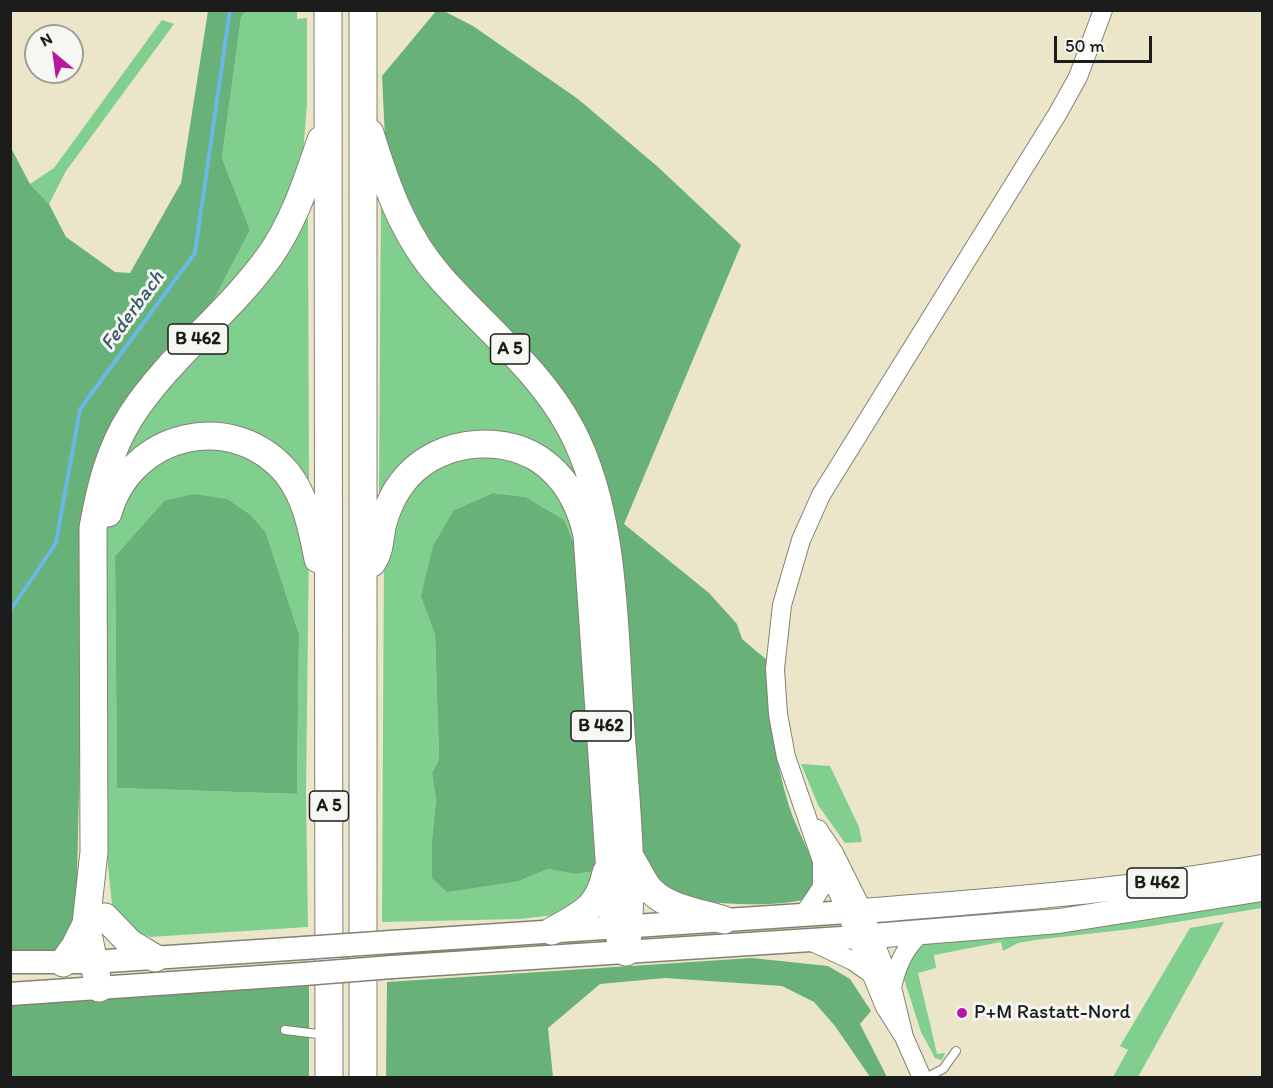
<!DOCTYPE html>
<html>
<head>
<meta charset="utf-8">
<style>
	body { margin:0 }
	#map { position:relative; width:1273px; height:1088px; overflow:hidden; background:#ebe6ca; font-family:Itim,sans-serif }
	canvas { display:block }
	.frame { position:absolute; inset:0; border:12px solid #1c1c1c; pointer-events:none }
	.north { position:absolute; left:24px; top:24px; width:60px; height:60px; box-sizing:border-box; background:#f6f6f2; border:2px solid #9f9f9c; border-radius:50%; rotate:331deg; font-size:16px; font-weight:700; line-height:24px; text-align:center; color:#1c1c1c }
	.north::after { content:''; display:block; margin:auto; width:21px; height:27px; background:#b5179e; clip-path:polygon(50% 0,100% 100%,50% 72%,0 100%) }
	.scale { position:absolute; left:1054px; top:36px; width:98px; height:27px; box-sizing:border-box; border:3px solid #1c1c1c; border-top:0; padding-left:8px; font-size:18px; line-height:21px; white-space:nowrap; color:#1c1c1c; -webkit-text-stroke:4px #f6f6f2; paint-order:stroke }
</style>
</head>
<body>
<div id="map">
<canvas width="1273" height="1088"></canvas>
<div class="frame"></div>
<div class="north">N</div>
<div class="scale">50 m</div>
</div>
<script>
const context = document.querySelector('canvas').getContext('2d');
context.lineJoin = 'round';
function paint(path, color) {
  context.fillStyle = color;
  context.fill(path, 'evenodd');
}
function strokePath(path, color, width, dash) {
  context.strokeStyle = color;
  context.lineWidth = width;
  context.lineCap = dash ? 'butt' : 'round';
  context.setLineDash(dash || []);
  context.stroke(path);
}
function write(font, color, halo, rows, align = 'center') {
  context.font = font + ' Itim,sans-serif';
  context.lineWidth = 6;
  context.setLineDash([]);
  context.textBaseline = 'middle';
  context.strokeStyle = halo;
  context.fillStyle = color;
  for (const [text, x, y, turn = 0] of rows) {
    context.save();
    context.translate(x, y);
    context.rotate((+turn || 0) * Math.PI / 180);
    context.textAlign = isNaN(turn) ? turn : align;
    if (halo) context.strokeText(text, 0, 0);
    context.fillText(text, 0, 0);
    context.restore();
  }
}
const green = new Path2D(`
	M 246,11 L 297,11 L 297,19 L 307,18 L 307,104 L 303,154 L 272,237 L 203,321 L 250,230 L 222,158 L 241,18 Z
	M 162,20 L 174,24 L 66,171 L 49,204 L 30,184 L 54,168 Z
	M 381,191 L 562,428 L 583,489 L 474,432 L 379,501 Z
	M 300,217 L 308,218 L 309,479 L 302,483 L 229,430 L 127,463 L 117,462 L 131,430 Z
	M 222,444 L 283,479 L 309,541 L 306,793 L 308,927 L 150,937 L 132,929 L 116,917 L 112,905 L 106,846 L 106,531 L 120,493 L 180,445 ZM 164,501 L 252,516 L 266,533 L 299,634 L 297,794 L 117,788 L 115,556 Z
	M 455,453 L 526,460 L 575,514 L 600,836 L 587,901 L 555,915 L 520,919 L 382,922 L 384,546 L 409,484 ZM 493,493 L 525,497 L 575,874 L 548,869 L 519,881 L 432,878 L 432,840 L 436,798 L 432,773 L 439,759 L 435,634 L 454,510 Z
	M 801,764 L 830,766 L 859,827 L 862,842 L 845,843 L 818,805 Z
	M 1262,897 L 1262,908 L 1140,928 L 1035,940 L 1018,943 L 1003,951 L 1001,942 L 934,955 L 936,968 L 918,973 L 937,1054 L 945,1053 L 942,1060 L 935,1058 L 921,1032 L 903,976 L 909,952 L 921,944 Z
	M 1224,922 L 1138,1077 L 1113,1077 L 1128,1050 L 1120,1046 L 1190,928 Z`);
const forest = new Path2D(`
	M 208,11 L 246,11 L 241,18 L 222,158 L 250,230 L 203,321 L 146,385 L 85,526 L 76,923 L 63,951 L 10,957 L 10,146 L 30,184 L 49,204 L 66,237 L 115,272 L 130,273 L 181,183 Z
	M 436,11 L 444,11 L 473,26 L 578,99 L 658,167 L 741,245 L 624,524 L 709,593 L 737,624 L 742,639 L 768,661 C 770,711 774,758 789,806 C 797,831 812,854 818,879 L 805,899 C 779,908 690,906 667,890 C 658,884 651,869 644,861 L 597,474 L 412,225 L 385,137 L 382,76 Z
	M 493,493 L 525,497 L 564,520 L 582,565 L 598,870 L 575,874 L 548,869 L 519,881 L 447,892 L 432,878 L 432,840 L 436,799 L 432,773 L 439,759 L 435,634 L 421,596 L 433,546 L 454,510 Z
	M 194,494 L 227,499 L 252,516 L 266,533 L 299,634 L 297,794 L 117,788 L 115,556 L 164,501 Z
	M 752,958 L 828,966 L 850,979 L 871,1011 L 860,1024 L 887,1077 L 870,1077 L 835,1026 L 814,1002 L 782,986 L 665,978 L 600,984 L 548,1028 L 553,1077 L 386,1077 L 387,982 Z
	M 309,986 L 309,1077 L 11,1078 L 11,1004 Z`);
const stream = new Path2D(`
	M 10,611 L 56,543 L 80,409 L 195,253 L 230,10`);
const service = new Path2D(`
	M 285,1030 L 326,1035
	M 925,1078 L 943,1069 L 956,1051`);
const tertiary = new Path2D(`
	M 818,829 L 834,853 L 863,911 L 892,987 L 904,1037 L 922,1078
	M 804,914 L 822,887 L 822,862
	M 810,941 L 853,961 L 870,973
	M 892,987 C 898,963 904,949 922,932
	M 904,1037 L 885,1007 L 837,890 L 822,861 L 786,757 L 778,714 L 775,669 L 782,605 L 801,540 L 821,495 L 1058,113 L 1078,77 L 1103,10`);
const primary = new Path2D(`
	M 391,942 L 863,911
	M 10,962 L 92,962 L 304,948
	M 392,967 L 873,936
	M 10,994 L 304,974`);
const trunk = new Path2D(`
	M 863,911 C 997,900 1130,891 1262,867
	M 873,936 L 1059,921 L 1262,889`);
const motorway = new Path2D(`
	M 328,10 L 329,1078
	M 363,10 L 363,1078
	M 370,133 C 386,185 404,237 441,278 C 485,328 539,369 571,429 C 617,515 614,635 621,731 C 626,804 635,879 626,952
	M 108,513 C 131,432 233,409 287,473 C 306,497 312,529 318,559
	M 372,563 C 379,552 379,546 381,533 C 383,517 392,496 402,483 C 432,442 497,432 539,459 C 566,477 580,504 587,535 L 613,917 L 623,946
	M 630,857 C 636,866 641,877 647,886 C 663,908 699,912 724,920
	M 105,917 L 130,943 L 155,958
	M 552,931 C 582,914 598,909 606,873
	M 63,963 L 75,946 L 86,924
	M 99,988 L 86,924 L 94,852 L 93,528 C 100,489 109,450 131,416 C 169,357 228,314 269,257 C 294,222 307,180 321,140`);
const primaryBridge = new Path2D(`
	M 304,948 L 391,942
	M 304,974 L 392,967`);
const markers = [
	[962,1013,6,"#b5179e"]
];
const shields = [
	[198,339,60],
	[510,349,39],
	[601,726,60],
	[329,806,39],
	[1157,883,60]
];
const shieldNames = [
	["B 462",198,339],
	["A 5",510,349],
	["B 462",601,726],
	["A 5",329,806],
	["B 462",1157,883]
];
const poiNames = [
	["P+M Rastatt-Nord",974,1013]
];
const waterNames = [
	["Federbach",133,311,-54]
];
paint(green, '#80cf8e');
paint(forest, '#68b279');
strokePath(stream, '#6bb8e5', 4);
strokePath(service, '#848173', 10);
strokePath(tertiary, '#848173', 20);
strokePath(primary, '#848173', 25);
strokePath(trunk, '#848173', 26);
strokePath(motorway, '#848173', 29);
strokePath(service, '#fff', 8);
strokePath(tertiary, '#fff', 18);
strokePath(primary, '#fff', 22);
strokePath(trunk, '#fff', 24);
strokePath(motorway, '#fff', 27);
strokePath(primaryBridge, '#848173', 25, []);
strokePath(primaryBridge, '#fff', 22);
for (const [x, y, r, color] of markers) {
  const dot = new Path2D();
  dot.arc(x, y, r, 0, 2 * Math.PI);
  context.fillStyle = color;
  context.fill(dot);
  strokePath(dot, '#f6f6f2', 2);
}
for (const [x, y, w] of shields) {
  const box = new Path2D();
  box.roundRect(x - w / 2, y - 15, w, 30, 4.5);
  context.fillStyle = '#f6f6f2';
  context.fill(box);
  strokePath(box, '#1c1c1c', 1.5);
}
write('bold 18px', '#1c1c1c', null, shieldNames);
write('20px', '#1c1c1c', '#f6f6f2', poiNames, 'left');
write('italic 21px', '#3c5a6c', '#f6f6f2', waterNames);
</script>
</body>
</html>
